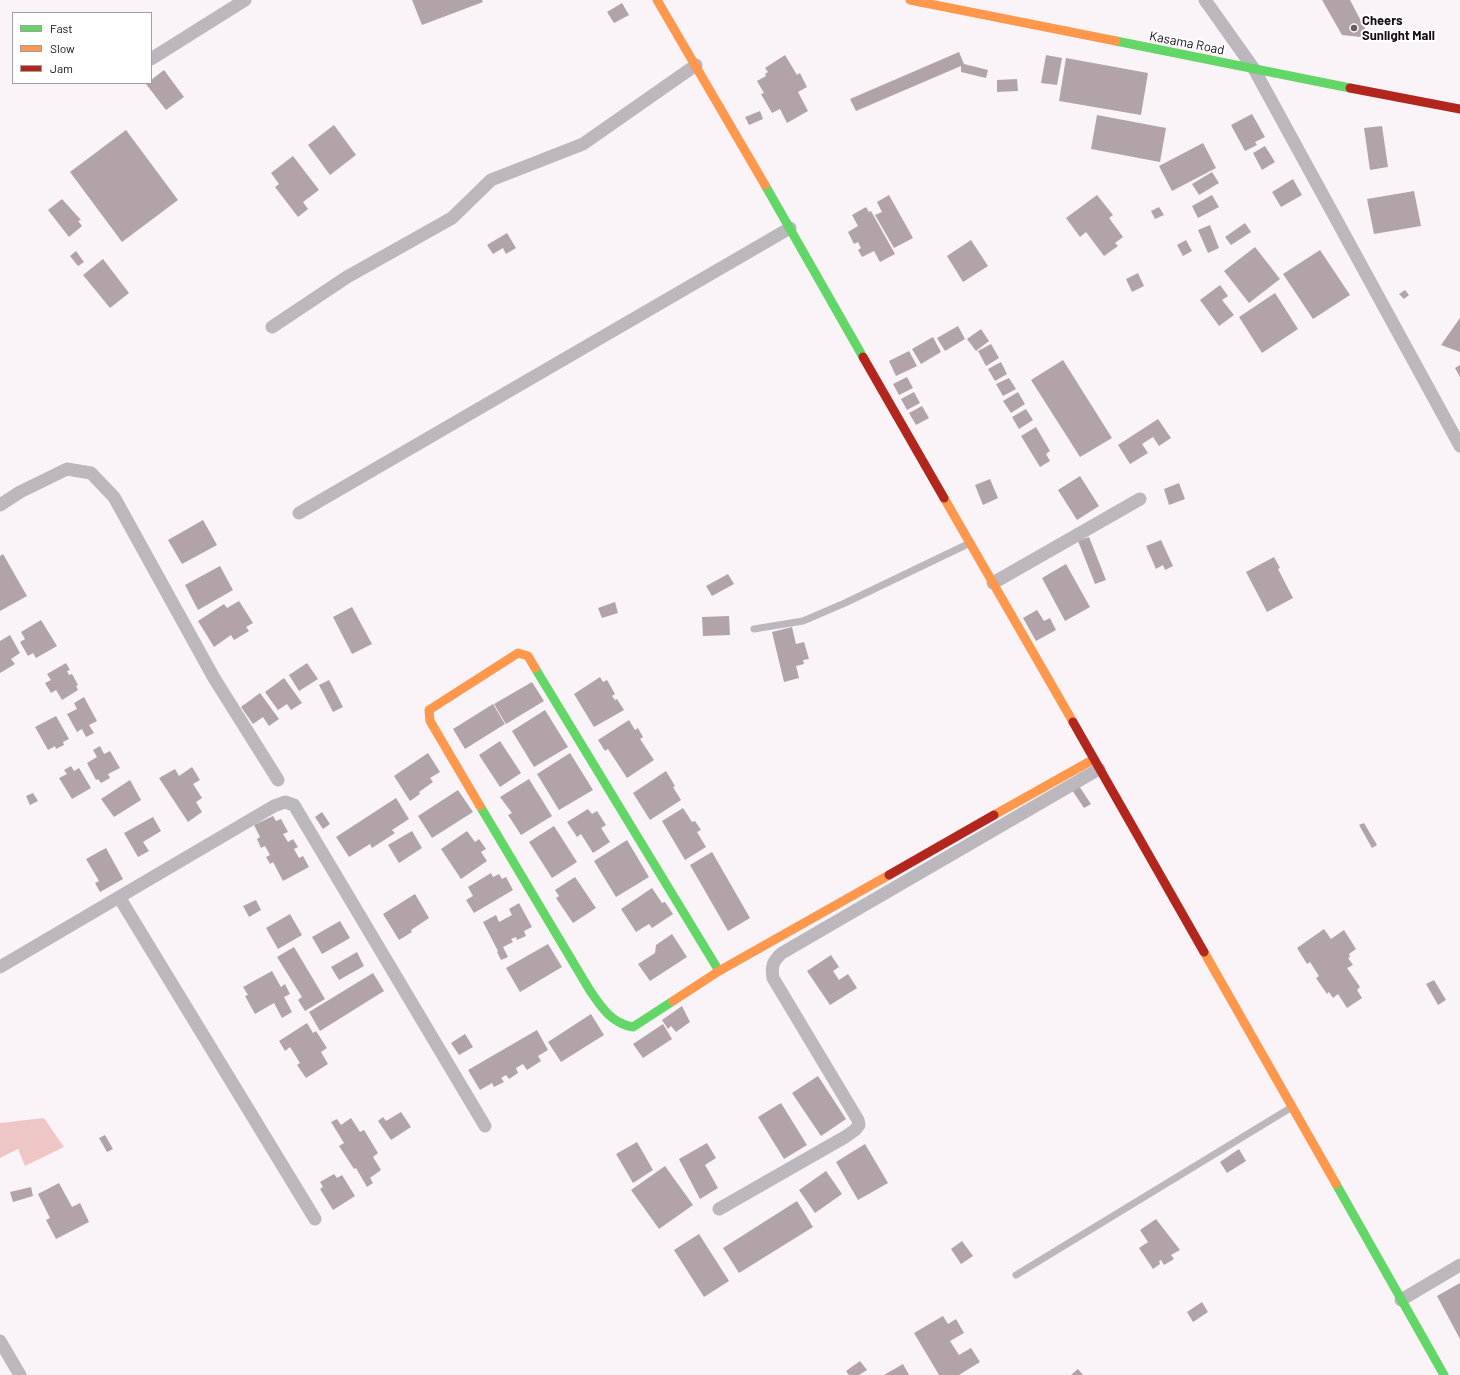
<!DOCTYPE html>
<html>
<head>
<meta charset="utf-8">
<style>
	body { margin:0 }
	#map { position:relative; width:1460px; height:1375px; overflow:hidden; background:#faf4f8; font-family:Barlow,sans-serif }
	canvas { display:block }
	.legend { position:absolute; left:12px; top:12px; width:140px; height:72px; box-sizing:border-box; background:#fff; border:1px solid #a29ea1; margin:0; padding:5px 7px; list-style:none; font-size:12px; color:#170c13 }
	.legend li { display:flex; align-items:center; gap:8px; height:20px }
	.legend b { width:20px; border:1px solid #a29ea1 }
</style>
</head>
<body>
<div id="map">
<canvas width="1460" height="1375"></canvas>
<ul class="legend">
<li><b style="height:5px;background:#63d668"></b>Fast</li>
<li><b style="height:5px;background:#ff974d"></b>Slow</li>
<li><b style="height:5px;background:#b3261e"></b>Jam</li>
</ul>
</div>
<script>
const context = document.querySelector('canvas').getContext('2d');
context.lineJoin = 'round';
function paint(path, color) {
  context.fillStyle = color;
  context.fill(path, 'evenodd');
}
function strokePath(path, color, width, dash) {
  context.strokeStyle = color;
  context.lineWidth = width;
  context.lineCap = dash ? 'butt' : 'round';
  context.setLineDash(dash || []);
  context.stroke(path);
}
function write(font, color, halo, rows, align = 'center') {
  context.font = font + ' Barlow,sans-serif';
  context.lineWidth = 4;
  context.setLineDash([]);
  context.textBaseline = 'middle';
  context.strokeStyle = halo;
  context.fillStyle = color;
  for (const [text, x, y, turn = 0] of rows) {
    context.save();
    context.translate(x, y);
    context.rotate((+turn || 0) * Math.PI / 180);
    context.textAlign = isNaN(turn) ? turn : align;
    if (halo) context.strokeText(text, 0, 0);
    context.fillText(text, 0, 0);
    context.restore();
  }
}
const forest = new Path2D(`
	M 44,1118 L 64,1147 L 25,1166 L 18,1149 L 0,1158 L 0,1123 Z`);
const building = new Path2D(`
	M 412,0 L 482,0 L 483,2 L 422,25 Z
	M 1322,0 L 1350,0 L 1370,38 L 1342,35 Z
	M 622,3 L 629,15 L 614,23 L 607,12 Z
	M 959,52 L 964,64 L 988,70 L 986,78 L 961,72 L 961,66 L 856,111 L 850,99 Z
	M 785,55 L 797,75 L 800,73 L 807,87 L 798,92 L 808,111 L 787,123 L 780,109 L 772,113 L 761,94 L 764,93 L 757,81 L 766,76 L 765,74 L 768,72 L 765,68 Z
	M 1046,55 L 1062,58 L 1057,85 L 1041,83 Z
	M 1066,58 L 1148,73 L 1141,115 L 1059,101 Z
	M 164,70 L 184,97 L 166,110 L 146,84 L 151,83 L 151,80 Z
	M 1017,79 L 1018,91 L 997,92 L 997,80 Z
	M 760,111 L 763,119 L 749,125 L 745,117 Z
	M 1252,114 L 1265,137 L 1255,142 L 1257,145 L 1245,151 L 1231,125 Z
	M 1097,115 L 1166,128 L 1160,162 L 1091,149 Z
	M 334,125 L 356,155 L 330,175 L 308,145 Z
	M 1382,126 L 1388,167 L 1370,170 L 1364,128 Z
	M 126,130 L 178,200 L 122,242 L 70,172 Z
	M 1203,143 L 1216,168 L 1172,191 L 1159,166 Z
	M 1265,146 L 1275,162 L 1262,170 L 1253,153 Z
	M 293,156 L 319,190 L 303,202 L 308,209 L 298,217 L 275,187 L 279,184 L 271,173 Z
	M 1212,172 L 1219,183 L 1199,195 L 1192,184 Z
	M 1293,179 L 1302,195 L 1281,207 L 1272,192 Z
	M 1414,191 L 1421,226 L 1374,234 L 1367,199 Z
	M 889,195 L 913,238 L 894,248 L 875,215 L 882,212 L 877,202 Z
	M 1097,195 L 1113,215 L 1109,218 L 1123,237 L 1115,243 L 1118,246 L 1104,256 L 1086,232 L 1080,237 L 1066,218 Z
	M 1212,195 L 1219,207 L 1198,218 L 1192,206 Z
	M 62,199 L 81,220 L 78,221 L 82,226 L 69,237 L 48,210 Z
	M 866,207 L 869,212 L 871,211 L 895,254 L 880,262 L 874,251 L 862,257 L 858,250 L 861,248 L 858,242 L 854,244 L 848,232 L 858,226 L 852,215 Z
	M 1159,207 L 1164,215 L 1155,219 L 1151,211 Z
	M 1245,223 L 1251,232 L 1231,245 L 1225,237 Z
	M 1210,225 L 1219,248 L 1208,253 L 1198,230 Z
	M 507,233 L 516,248 L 506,254 L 503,248 L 493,254 L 487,245 Z
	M 971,240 L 988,266 L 963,282 L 947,256 Z
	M 1186,240 L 1192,251 L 1183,256 L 1177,245 Z
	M 1255,247 L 1280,279 L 1249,303 L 1224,271 Z
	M 1320,250 L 1350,295 L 1313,319 L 1283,274 Z
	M 76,251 L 84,262 L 78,266 L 70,256 Z
	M 103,259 L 129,293 L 110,308 L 83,275 Z
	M 1138,273 L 1144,286 L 1132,292 L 1126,279 Z
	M 1220,285 L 1228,296 L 1222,300 L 1234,315 L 1219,326 L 1200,300 Z
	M 1405,290 L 1409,295 L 1404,299 L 1399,294 Z
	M 1275,293 L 1298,329 L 1262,353 L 1239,317 Z
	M 1460,318 L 1460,352 L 1441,345 Z
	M 958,326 L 965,339 L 945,351 L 937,338 Z
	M 981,329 L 989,341 L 976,351 L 967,339 Z
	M 933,337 L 941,352 L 921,364 L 912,349 Z
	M 991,344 L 999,358 L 986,366 L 978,351 Z
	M 909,351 L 917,366 L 896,376 L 889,361 Z
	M 1063,360 L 1112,438 L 1080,457 L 1031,380 Z
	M 1001,362 L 1007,374 L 995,381 L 988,369 Z
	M 1460,365 L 1460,377 L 1455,368 Z
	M 907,377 L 913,388 L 899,395 L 893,384 Z
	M 1009,378 L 1016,389 L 1003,396 L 996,384 Z
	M 914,392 L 920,403 L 907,410 L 901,399 Z
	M 1018,392 L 1025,404 L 1011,413 L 1003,401 Z
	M 922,406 L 929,418 L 916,425 L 909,413 Z
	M 1026,409 L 1033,420 L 1019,429 L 1012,417 Z
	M 1158,419 L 1171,438 L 1159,446 L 1153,437 L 1142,444 L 1148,453 L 1130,464 L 1118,445 Z
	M 1036,427 L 1050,451 L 1046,454 L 1050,461 L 1040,467 L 1021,436 Z
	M 1080,476 L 1099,506 L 1077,520 L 1058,490 Z
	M 990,479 L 998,498 L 983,505 L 975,485 Z
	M 1179,483 L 1185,499 L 1169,505 L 1164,489 Z
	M 203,520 L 217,545 L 182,564 L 168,540 Z
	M 1089,537 L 1106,580 L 1095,584 L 1078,541 Z
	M 1161,540 L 1173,566 L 1165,570 L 1163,565 L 1156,569 L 1146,546 Z
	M 3,554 L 27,596 L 0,611 L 0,556 Z
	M 1274,557 L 1280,568 L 1278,569 L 1293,598 L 1267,612 L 1246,572 Z
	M 1066,564 L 1090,607 L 1065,621 L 1042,578 Z
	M 220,566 L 233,590 L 198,610 L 185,585 Z
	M 728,574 L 734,584 L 712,596 L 706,586 Z
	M 239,601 L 253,623 L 246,627 L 249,631 L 234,640 L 231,635 L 214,647 L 198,621 L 224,604 L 227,608 Z
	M 615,602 L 618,613 L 602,618 L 598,608 Z
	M 352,607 L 372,644 L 352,654 L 333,617 Z
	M 1037,610 L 1044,621 L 1050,618 L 1056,630 L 1036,641 L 1023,618 Z
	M 729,616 L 730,635 L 703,636 L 702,617 Z
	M 41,620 L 57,646 L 36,658 L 33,653 L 28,656 L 20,642 L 25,639 L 21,632 Z
	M 792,627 L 796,644 L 804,642 L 809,659 L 803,660 L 804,664 L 796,666 L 799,678 L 784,682 L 772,632 Z
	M 10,635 L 20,653 L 11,659 L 15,664 L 0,673 L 0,641 Z
	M 66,663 L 70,670 L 67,671 L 69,675 L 72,674 L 78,685 L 76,686 L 78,690 L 62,700 L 56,690 L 51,693 L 45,683 L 51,680 L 47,674 Z
	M 307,663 L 318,679 L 299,691 L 289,675 Z
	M 600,677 L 603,682 L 607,680 L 615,694 L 612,696 L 615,700 L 617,699 L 624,710 L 594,727 L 574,694 Z
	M 284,678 L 302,703 L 291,710 L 287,704 L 278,710 L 265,692 Z
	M 329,680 L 343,707 L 333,712 L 319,685 Z
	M 532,682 L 544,701 L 506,724 L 494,704 Z
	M 260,693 L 279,719 L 269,726 L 263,717 L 253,724 L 241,707 Z
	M 84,697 L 97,721 L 89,725 L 94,733 L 86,737 L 82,729 L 77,732 L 67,714 L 77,709 L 74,703 Z
	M 493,704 L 505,724 L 465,749 L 453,729 Z
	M 545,710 L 568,747 L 534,767 L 512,731 Z
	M 56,716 L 69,739 L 63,742 L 64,745 L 56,749 L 55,746 L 48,750 L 35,727 Z
	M 629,720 L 635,730 L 638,728 L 643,737 L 640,739 L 654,760 L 627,778 L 608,749 L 605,751 L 598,740 Z
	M 500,741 L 521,773 L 500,787 L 479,755 Z
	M 100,746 L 104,754 L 110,751 L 120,768 L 108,774 L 110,778 L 101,783 L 98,779 L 96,780 L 87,763 L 97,757 L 93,750 Z
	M 428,753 L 440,772 L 430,778 L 433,782 L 419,792 L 420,794 L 410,801 L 394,776 Z
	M 570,753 L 593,790 L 559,810 L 537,774 Z
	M 71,766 L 74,771 L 79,768 L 91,788 L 72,799 L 59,778 L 67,774 L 64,770 Z
	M 192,767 L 200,780 L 193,784 L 202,798 L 196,802 L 202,812 L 188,822 L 159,778 L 175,769 L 179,776 Z
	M 666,771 L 675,786 L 673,787 L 681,800 L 650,820 L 633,793 Z
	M 529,779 L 552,816 L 521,835 L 508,815 L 512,813 L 500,797 Z
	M 130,780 L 141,800 L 114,817 L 101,799 Z
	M 1079,786 L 1091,804 L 1084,808 L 1072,790 Z
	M 458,790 L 473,812 L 432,838 L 418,816 Z
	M 33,793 L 38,801 L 30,805 L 26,796 Z
	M 396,798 L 409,819 L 392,830 L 395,833 L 372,848 L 370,844 L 349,857 L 336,837 Z
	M 683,808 L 692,822 L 695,821 L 701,830 L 697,832 L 706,847 L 685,860 L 662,821 Z
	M 588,809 L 592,814 L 597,811 L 606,825 L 601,828 L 610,842 L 593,853 L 581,834 L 577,837 L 567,822 Z
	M 322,812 L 330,824 L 323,829 L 315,817 Z
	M 273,816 L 276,821 L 281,819 L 288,832 L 283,834 L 288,842 L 293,839 L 298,847 L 294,849 L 299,858 L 303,856 L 309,867 L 283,881 L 273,862 L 270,864 L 266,857 L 270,855 L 265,846 L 261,848 L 257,839 L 260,837 L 254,825 Z
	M 153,817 L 161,831 L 143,842 L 149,851 L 138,857 L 124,833 Z
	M 1364,823 L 1377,845 L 1372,848 L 1359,825 Z
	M 554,826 L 577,862 L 552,878 L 529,842 Z
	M 412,831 L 422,848 L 399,863 L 388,845 Z
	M 467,831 L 475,842 L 479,839 L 486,849 L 481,852 L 487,861 L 461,879 L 441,849 Z
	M 627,840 L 649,877 L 616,897 L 594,861 Z
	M 106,848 L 123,879 L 100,892 L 95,883 L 99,881 L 86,859 Z
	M 712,852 L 750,918 L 728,931 L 690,865 Z
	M 491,873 L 493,877 L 499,874 L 502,879 L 506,877 L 513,890 L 474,913 L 466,900 L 473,896 L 468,887 Z
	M 575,877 L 596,908 L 573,923 L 556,898 L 559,896 L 555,890 Z
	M 652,888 L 662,903 L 665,902 L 673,914 L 652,928 L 649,924 L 636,932 L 621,909 Z
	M 415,894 L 429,918 L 411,930 L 412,932 L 399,940 L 383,914 Z
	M 256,900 L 261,910 L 249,917 L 243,906 Z
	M 519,903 L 532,927 L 524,931 L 526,936 L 517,940 L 516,937 L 511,939 L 513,942 L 503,947 L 508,957 L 501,960 L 497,952 L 498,951 L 483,922 L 496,915 L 499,922 L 512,915 L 509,909 Z
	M 290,914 L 302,935 L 278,949 L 266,928 Z
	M 340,921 L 350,938 L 322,954 L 312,937 Z
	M 1324,929 L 1331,939 L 1344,930 L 1356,949 L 1349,954 L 1350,957 L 1348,958 L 1353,965 L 1347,968 L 1360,987 L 1357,990 L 1362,998 L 1347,1008 L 1338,994 L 1333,998 L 1329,992 L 1327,994 L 1316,978 L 1319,976 L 1310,962 L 1307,964 L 1297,948 Z
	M 672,934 L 687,957 L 650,981 L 638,964 L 655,953 L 656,945 Z
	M 548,944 L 562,967 L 520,992 L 506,968 Z
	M 294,947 L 325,999 L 305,1011 L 298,1000 L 302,997 L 277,957 Z
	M 357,952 L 364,966 L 339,980 L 331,967 Z
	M 831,955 L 839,967 L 833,971 L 839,980 L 848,974 L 857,988 L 830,1005 L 807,971 Z
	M 272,971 L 281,987 L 285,984 L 290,994 L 284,997 L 292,1012 L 282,1018 L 274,1003 L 255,1014 L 245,996 L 248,995 L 243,987 Z
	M 373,973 L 384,991 L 320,1031 L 309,1012 Z
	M 1434,980 L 1446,1000 L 1438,1005 L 1426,984 Z
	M 682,1006 L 690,1022 L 676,1032 L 671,1026 L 668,1029 L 662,1020 Z
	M 591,1014 L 604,1035 L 561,1062 L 548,1042 Z
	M 307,1023 L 313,1033 L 316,1031 L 327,1048 L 321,1052 L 328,1064 L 306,1078 L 297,1065 L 300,1063 L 290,1047 L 285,1051 L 279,1041 Z
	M 663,1024 L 672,1039 L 643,1058 L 633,1044 Z
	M 537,1030 L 548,1050 L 538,1056 L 541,1061 L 527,1070 L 523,1064 L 516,1068 L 518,1073 L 509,1079 L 506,1075 L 501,1078 L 504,1082 L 494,1087 L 492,1083 L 480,1090 L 468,1070 Z
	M 465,1034 L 473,1047 L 459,1055 L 451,1043 Z
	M 818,1076 L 846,1119 L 821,1136 L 792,1093 Z
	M 781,1103 L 807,1145 L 784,1159 L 758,1117 Z
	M 401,1112 L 411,1127 L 391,1140 L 378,1121 L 383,1117 L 386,1121 Z
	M 351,1118 L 360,1132 L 364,1130 L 378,1153 L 373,1157 L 381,1170 L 370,1178 L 373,1183 L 367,1187 L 356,1168 L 354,1169 L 339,1146 L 344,1143 L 331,1122 L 337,1119 L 341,1125 Z
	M 105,1135 L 113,1149 L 107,1152 L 99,1138 Z
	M 637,1142 L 653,1170 L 633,1183 L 616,1154 Z
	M 707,1143 L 716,1158 L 705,1165 L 718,1188 L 700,1199 L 679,1159 Z
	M 865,1144 L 888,1183 L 858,1200 L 836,1162 Z
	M 1239,1149 L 1246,1161 L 1227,1173 L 1220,1162 Z
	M 665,1166 L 693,1205 L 659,1229 L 631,1190 Z
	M 826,1171 L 842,1194 L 815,1213 L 799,1190 Z
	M 334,1174 L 337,1178 L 342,1175 L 355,1196 L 333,1210 L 320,1189 L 323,1187 L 320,1182 Z
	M 59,1183 L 72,1207 L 80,1203 L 89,1222 L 56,1239 L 46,1220 L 50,1218 L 38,1194 Z
	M 31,1187 L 33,1196 L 13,1202 L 10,1192 Z
	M 797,1201 L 813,1227 L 739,1273 L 723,1248 Z
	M 1156,1219 L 1180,1250 L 1171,1255 L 1174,1259 L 1164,1265 L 1161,1260 L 1159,1261 L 1160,1264 L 1153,1269 L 1139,1248 L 1148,1242 L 1140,1230 Z
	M 699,1234 L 729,1281 L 704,1297 L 674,1250 Z
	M 962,1241 L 973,1256 L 961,1264 L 951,1249 Z
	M 1460,1283 L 1460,1339 L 1437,1296 Z
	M 1202,1302 L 1208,1312 L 1193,1322 L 1187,1312 Z
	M 943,1316 L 948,1324 L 956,1319 L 964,1333 L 950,1341 L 959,1355 L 971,1348 L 980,1362 L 959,1375 L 939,1375 L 914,1333 Z
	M 860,1361 L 867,1370 L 859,1375 L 849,1375 L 846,1371 Z
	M 903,1364 L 909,1375 L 884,1375 Z
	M 1078,1369 L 1083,1375 L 1071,1375 Z`);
const lane = new Path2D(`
	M 754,629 L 803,621 L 845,603 L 970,543
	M 1016,1275 L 1292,1107`);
const street = new Path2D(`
	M 1205,0 L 1254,69 L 1460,446
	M 151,59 L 245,0
	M 272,327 L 347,277 L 452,218 L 491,180 L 583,144 L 696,65
	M 0,505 L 20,492 L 67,469 L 91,473 L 114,497 L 214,678 L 278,780
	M 299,513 L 790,228
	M 993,583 L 1140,499
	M 119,897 L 315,1219
	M 0,967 L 274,806 L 285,802 L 294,805 L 485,1126
	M 719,1209 L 845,1137 L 855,1130 L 859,1125 L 858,1120 L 773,978 C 771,966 773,961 782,953 L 1099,769
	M 1401,1300 L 1460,1265
	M 0,1341 L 20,1375`);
const fast = new Path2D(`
	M 1116,41 L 1350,88
	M 765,185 L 863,357
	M 535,668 L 719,971
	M 480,806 L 589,989 C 601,1007 611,1023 633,1027 L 673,1001
	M 1336,1184 L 1444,1375`);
const slow = new Path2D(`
	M 657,0 L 765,185
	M 910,0 L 1116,41
	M 944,498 L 1073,722
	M 480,806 L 430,721 L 429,710 L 518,653 L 528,656 L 535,668
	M 994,815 L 1094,759
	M 1204,952 L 1336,1184
	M 673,1001 L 719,971 L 889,875`);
const jam = new Path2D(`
	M 1350,88 L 1460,109
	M 863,357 L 944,498
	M 1073,722 L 1204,952
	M 889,875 L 994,815`);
const markers = [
	[1354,28,4,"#665d63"]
];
const poiNames = [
	["Cheers",1362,21],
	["Sunlight Mall",1362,36]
];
const streetNames = [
	["Kasama Road",1187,43,11]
];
paint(forest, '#eec6c5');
paint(building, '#b1a3a8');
strokePath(lane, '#bcb6bd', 7);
strokePath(street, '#bcb6bd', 13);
strokePath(fast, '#63d668', 9);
strokePath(slow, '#ff974d', 9);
strokePath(jam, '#b3261e', 9);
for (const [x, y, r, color] of markers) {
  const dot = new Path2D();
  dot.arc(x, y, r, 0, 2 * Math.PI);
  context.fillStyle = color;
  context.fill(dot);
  strokePath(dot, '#fff', 1.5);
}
write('bold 13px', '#170c13', '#fff', poiNames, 'left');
write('13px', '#170c13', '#fff', streetNames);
</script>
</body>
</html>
